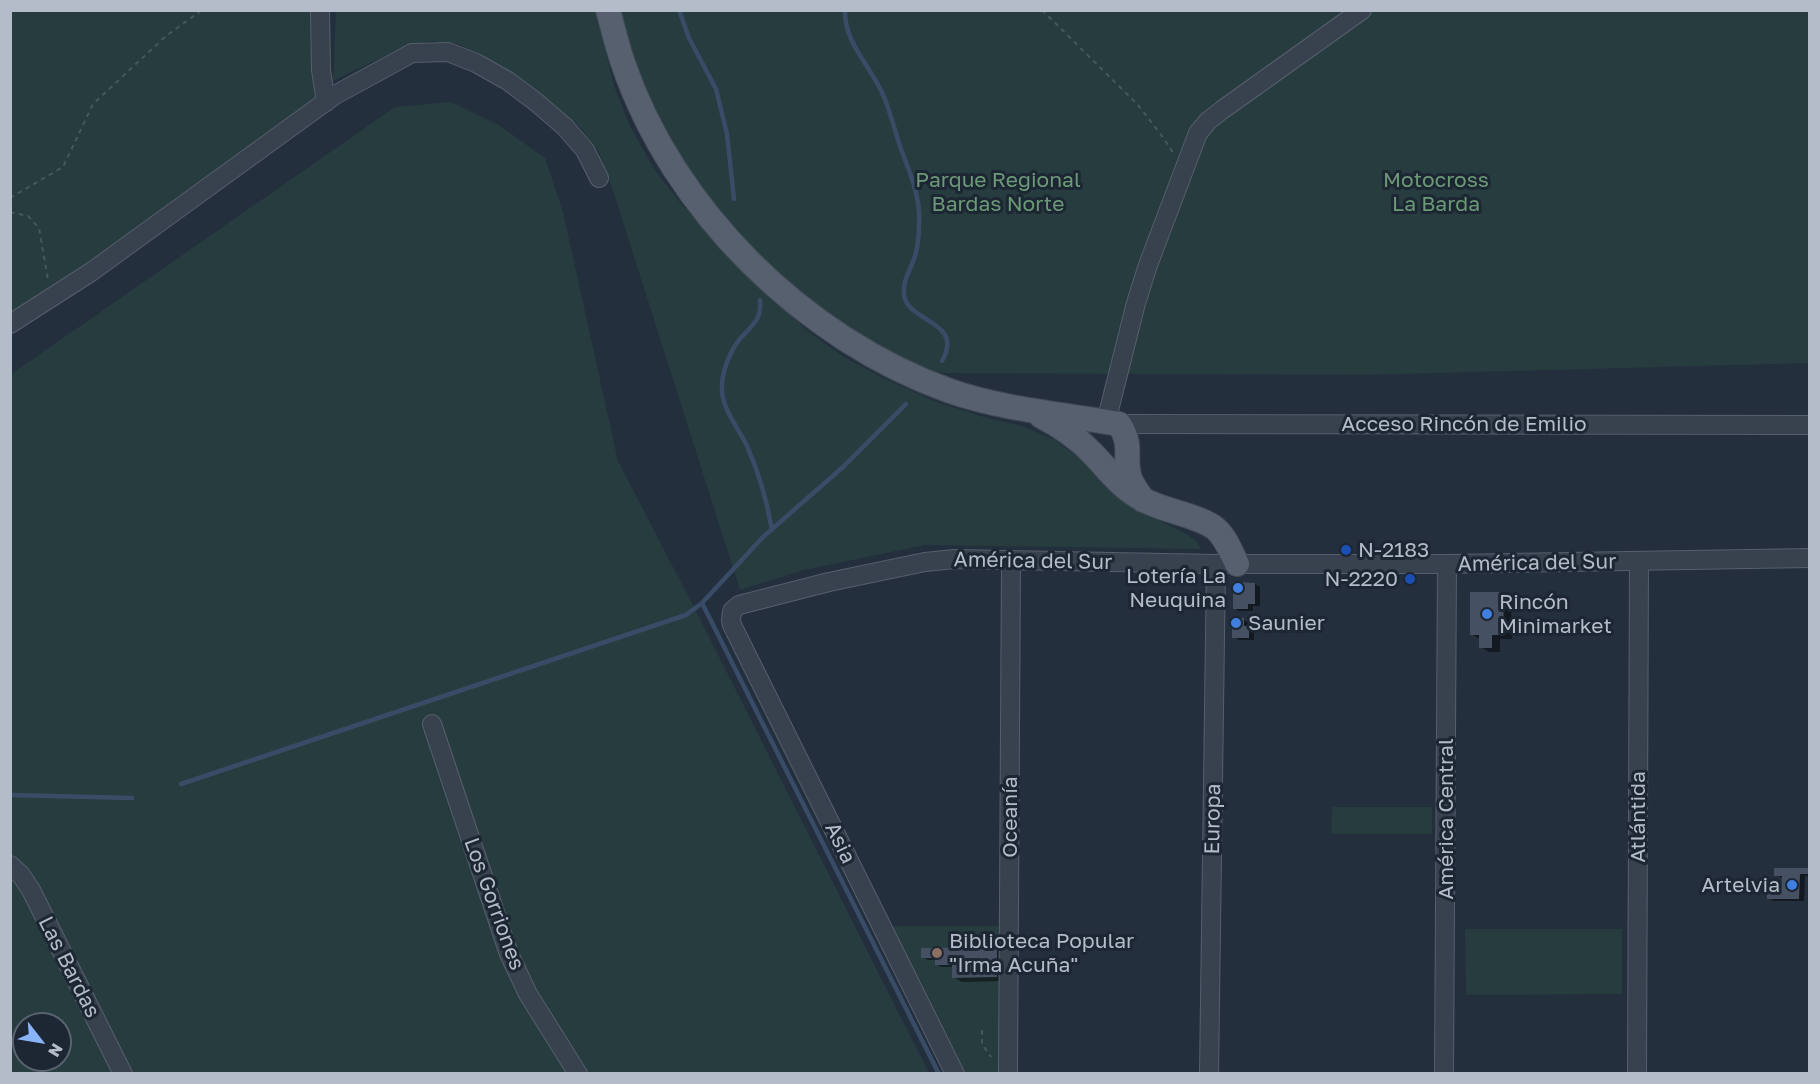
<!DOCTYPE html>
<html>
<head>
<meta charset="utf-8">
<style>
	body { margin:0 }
	#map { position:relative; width:1820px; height:1084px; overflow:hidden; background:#242f3e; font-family:"Golos Text",sans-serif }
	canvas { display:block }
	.frame { position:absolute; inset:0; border:12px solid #b4bcc9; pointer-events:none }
	.north { position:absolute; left:12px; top:1012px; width:60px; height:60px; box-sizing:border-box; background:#1d2633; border:2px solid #59626f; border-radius:50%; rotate:121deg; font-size:16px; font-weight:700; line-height:24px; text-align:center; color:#b4bcc9 }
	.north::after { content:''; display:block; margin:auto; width:21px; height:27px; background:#8ab4f8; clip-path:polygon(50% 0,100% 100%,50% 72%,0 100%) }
</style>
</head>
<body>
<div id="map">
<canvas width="1820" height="1084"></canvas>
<div class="frame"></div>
<div class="north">N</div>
</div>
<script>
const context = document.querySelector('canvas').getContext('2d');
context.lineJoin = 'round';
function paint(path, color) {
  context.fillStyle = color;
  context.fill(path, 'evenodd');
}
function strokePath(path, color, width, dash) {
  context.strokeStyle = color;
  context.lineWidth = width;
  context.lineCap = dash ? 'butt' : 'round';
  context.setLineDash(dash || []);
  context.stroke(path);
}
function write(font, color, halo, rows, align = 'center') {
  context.font = font + ' "Golos Text",sans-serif';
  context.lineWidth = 6;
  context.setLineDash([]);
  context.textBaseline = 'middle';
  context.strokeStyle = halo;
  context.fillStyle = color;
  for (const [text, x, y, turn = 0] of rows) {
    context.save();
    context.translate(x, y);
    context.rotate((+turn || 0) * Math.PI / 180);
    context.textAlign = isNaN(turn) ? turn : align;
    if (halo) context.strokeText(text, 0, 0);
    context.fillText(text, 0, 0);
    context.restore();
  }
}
const green = new Path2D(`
	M 11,11 L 320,11 L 326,102 L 11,324 Z
	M 336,11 L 596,11 L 614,86 L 630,126 L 654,169 L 683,206 L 806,330 L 844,357 L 883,378 L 934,401 L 987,418 L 1019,425 L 1053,439 L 1078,457 L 1134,508 L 1188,535 L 1198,543 L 1201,549 L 925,545 L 804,570 L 740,590 L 609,178 L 598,150 L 579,126 L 483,56 L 458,44 L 432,41 L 407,45 L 333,81 Z
	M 618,11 L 1809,11 L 1809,363 L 1363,375 L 943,373 L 916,367 L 833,322 L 724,223 L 652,114 Z
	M 451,102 L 499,125 L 545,158 L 563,212 L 618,461 L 700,619 L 929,1073 L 11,1073 L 10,375 L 395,107 ZM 24,1024 L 60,1024 L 60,1060 L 24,1060 Z
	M 1332,807 L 1432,807 L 1432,834 L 1331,834 Z
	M 890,926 L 1003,926 L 1003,1073 L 961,1073 Z
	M 1465,929 L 1622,929 L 1622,994 L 1466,995 Z`);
const shadow = new Path2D(`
	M 1255,584 L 1260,587 L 1260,606 L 1253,606 L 1253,611 L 1239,611 L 1234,608 Z
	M 1503,593 L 1511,598 L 1512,639 L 1500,639 L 1500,652 L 1489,652 L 1481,647 L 1481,640 L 1472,634 Z
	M 1244,620 L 1249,623 L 1249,628 L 1254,630 L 1254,640 L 1239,640 L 1234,637 Z
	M 1810,869 L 1810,876 L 1805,876 L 1804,901 L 1774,901 L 1768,898 L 1783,892 L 1783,878 L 1775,875 Z
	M 997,949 L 1005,954 L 1005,981 L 962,982 L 954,977 L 954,967 L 941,967 L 936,964 L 936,960 L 928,960 L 923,957 Z`);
const stream = new Path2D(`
	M 679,10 L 689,38 L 716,89 L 727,134 L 734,199
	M 845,10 C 844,44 872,67 884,97 C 891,114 895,131 901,149 C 910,173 921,198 919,224 C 919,234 918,246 915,256 C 911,269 902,281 904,295 C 907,322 965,321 942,361
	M 760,300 C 762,320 752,325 740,339 C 729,352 721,374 722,391 C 723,410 739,429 747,446 C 759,473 767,501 772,530
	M 702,603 L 939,1074
	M 181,784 L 686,615 L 702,603 L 763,537 L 843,467 L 906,404
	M 10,795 L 132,798`);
const building = new Path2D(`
	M 1233,582 L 1255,583 L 1255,604 L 1248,604 L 1248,609 L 1233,609 Z
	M 1470,592 L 1503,592 L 1504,635 L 1492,635 L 1492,648 L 1479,648 L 1479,635 L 1470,635 Z
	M 1232,618 L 1244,618 L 1244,626 L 1249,626 L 1249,638 L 1232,638 Z
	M 1774,868 L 1810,868 L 1810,874 L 1800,874 L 1799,899 L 1767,899 L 1767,891 L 1781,891 L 1782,876 L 1774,876 Z
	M 997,947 L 997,977 L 952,978 L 952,965 L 935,965 L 935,958 L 921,958 L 921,948 Z`);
const path = new Path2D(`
	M 1042,10 L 1138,105 L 1162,136 L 1174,154
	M 10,198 L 63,167 L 93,104 L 166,36 L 202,10
	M 10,212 L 28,216 L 39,228 L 48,280
	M 982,1030 L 982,1044 L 991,1057`);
const minor = new Path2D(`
	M 320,10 L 321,70 L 326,102
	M 10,324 L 91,272 L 335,95 L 412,53 L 448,52 L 476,63 L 508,81 L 536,102 L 565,127 L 585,150 L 599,178
	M 1106,422 L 1136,303 L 1148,265 L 1198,133 L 1208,121 L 1222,110 L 1362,10
	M 1119,424 L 1810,425
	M 432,724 L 509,954 L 528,994 L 578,1074
	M 10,865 L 21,875 L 31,890 L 123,1074
	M 955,1074 L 732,625 L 731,620 L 732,611 L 739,605 L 829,582 L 925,562 L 955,559 L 1216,564 L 1447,564 L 1810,558
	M 1008,1074 L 1011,560
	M 1209,1074 L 1216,564
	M 1444,1074 L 1447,564
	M 1637,1074 L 1639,561`);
const major = new Path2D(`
	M 608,10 C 613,28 617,46 623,63 C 673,210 804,339 950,391 C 1005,410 1063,414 1119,424 C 1133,445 1124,455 1129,475 C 1131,484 1138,492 1143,500
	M 1041,416 C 1060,426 1079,439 1093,454 C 1110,472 1121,488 1144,500 C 1164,511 1201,516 1216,529 C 1226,538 1231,552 1237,564`);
const markers = [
	[1346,550,6,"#1a4fb4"],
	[1410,579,6,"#1a4fb4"],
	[1238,588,6,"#3f7fe0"],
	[1487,614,6,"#3f7fe0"],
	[1236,623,6,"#3f7fe0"],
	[1792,885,6,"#3f7fe0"],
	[937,953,6,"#8d6e63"]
];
const parkNames = [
	["Parque Regional",998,180],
	["Bardas Norte",998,204],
	["Motocross",1436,180],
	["La Barda",1436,204]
];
const streetNames = [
	["Acceso Rincón de Emilio",1464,424],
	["América del Sur",1033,561,1],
	["América del Sur",1537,563,-1],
	["Oceanía",1010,817,-90],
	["Atlántida",1638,817,-90],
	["Europa",1213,819,-89],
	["América Central",1446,819,-90],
	["Asia",840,843,64],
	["Los Gorriones",494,904,70],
	["Las Bardas",69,967,63]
];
const poiNames = [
	["N-2183",1358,550],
	["Lotería La",1226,576,"right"],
	["Neuquina",1226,600,"right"],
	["N-2220",1398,579,"right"],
	["Rincón",1499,602],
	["Minimarket",1499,626],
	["Saunier",1248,623],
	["Artelvia",1780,885,"right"],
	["Biblioteca Popular",949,941],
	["\"Irma Acuña\"",949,965]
];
paint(green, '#263c3f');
paint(shadow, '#0007');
strokePath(stream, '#394c67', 4.5);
paint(building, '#455162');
strokePath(minor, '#565f6c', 20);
strokePath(major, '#414a57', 26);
strokePath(path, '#44595c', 2, [4.5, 4.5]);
strokePath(minor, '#38414e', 18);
strokePath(major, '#56606e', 24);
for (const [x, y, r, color] of markers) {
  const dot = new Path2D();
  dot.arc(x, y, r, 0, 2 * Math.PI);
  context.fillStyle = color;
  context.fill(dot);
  strokePath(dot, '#1d2633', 2);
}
write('21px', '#6b9a76', '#1d2633', parkNames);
write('21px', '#b4bcc9', '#1d2633', streetNames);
write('21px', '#b4bcc9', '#1d2633', poiNames, 'left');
</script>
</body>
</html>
